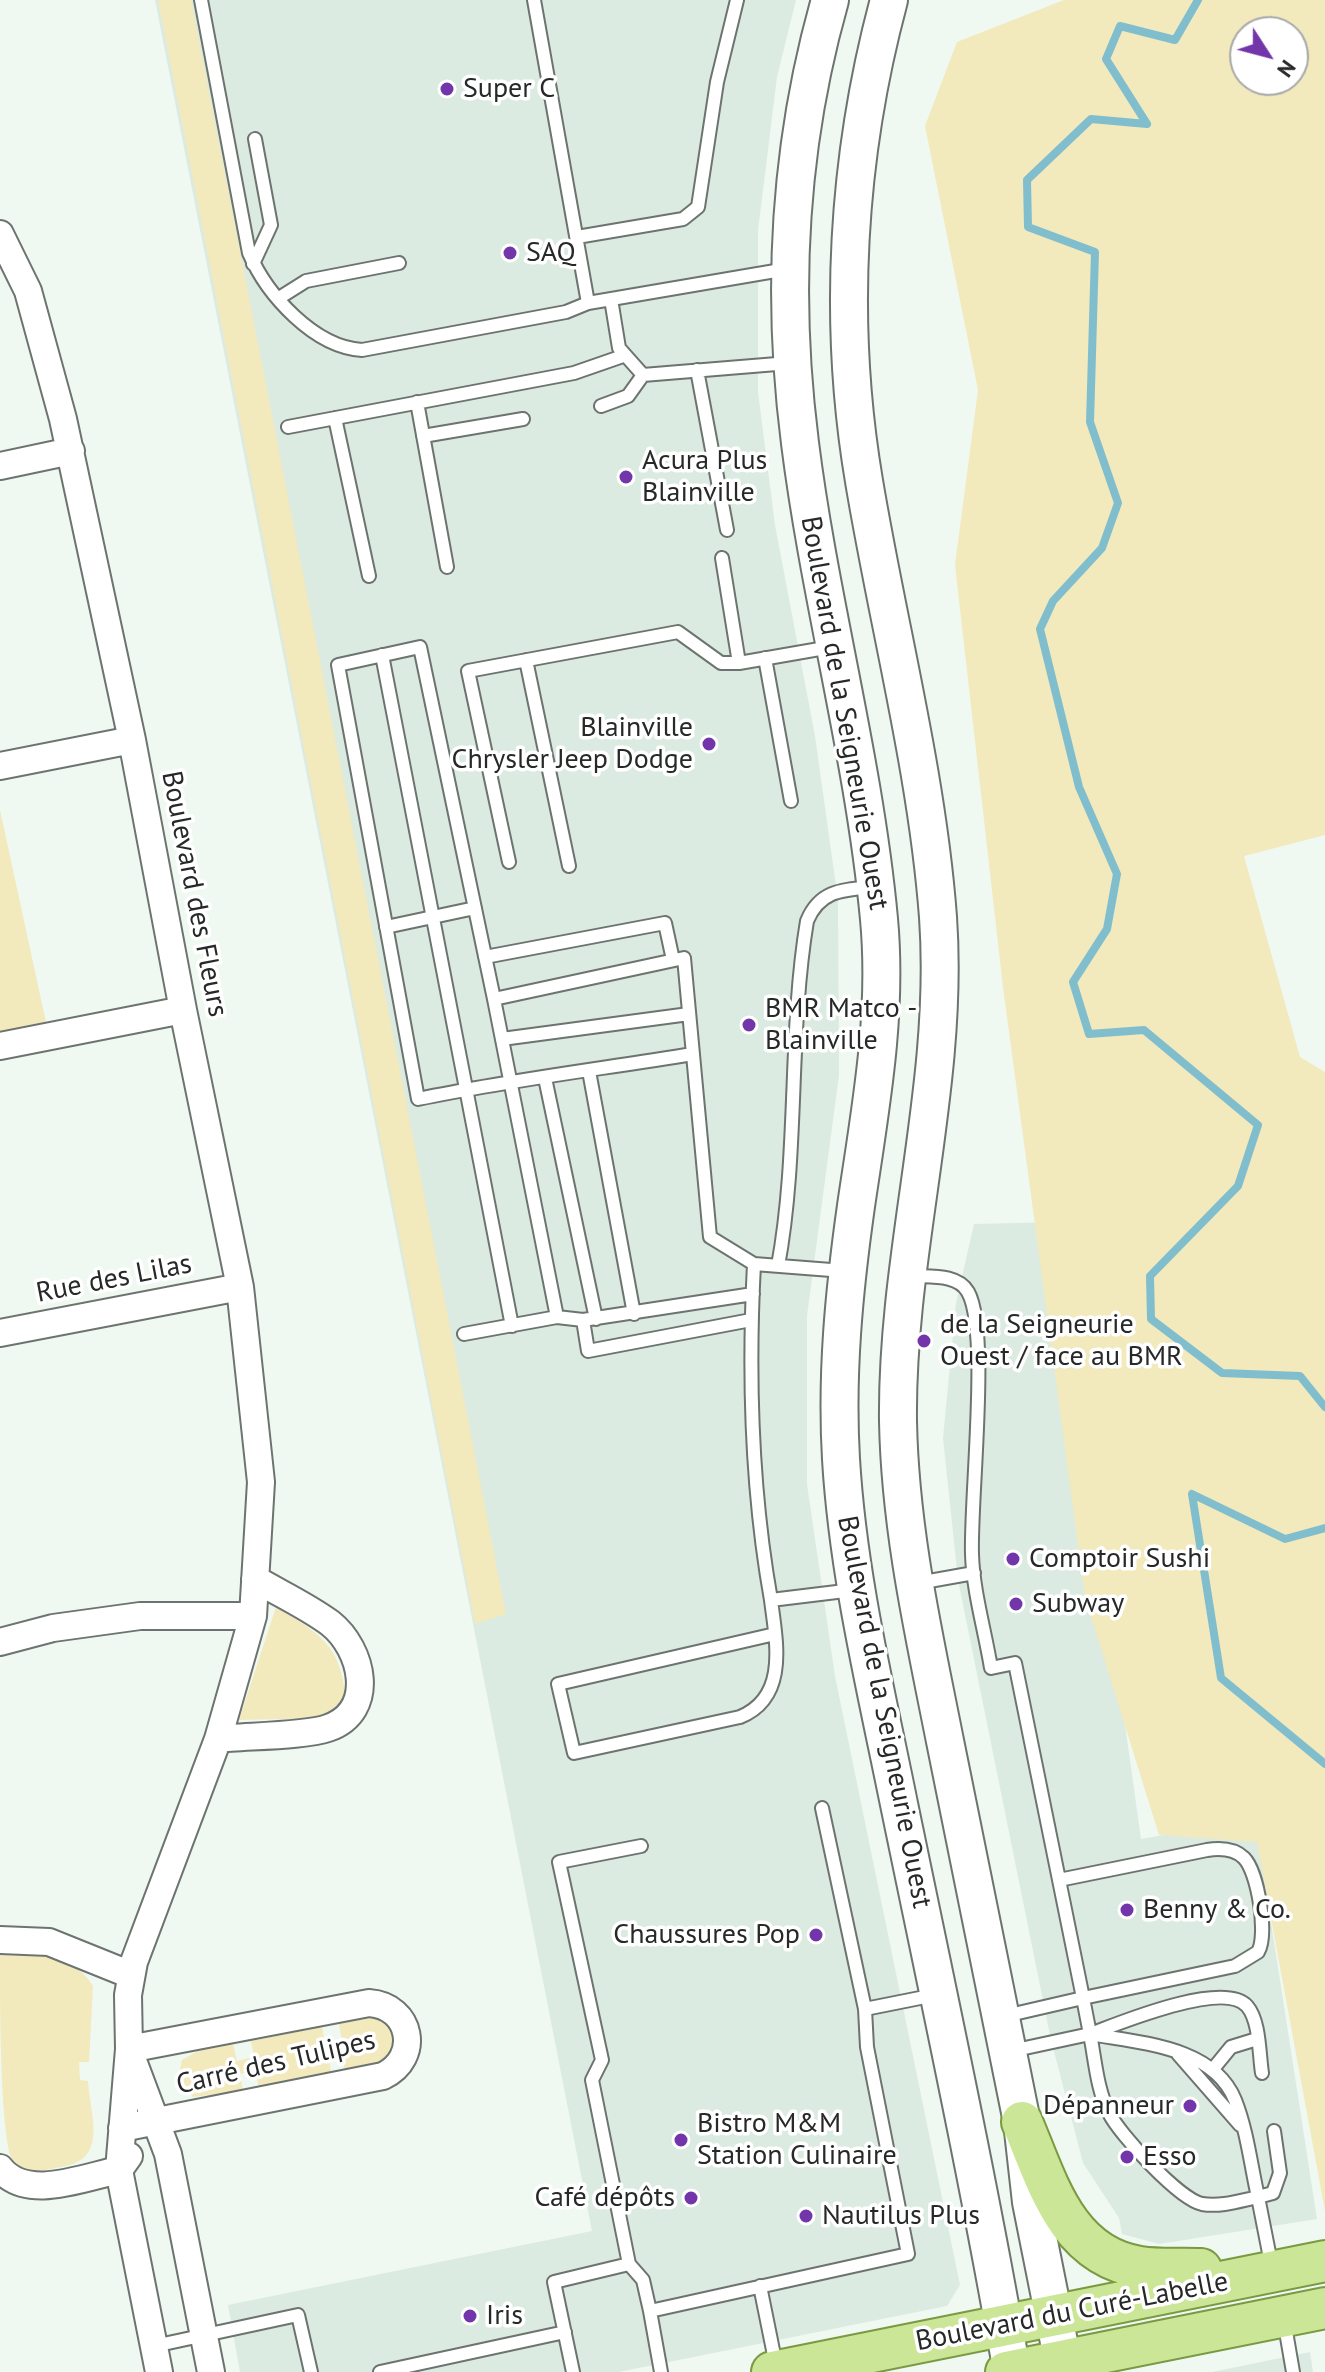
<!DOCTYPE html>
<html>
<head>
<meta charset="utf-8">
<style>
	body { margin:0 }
	#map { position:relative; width:1325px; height:2372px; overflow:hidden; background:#f0f8f2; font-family:"PT Sans",sans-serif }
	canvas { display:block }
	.north { position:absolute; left:1229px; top:16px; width:80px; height:80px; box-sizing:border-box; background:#fff; border:2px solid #a8a9a9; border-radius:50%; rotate:126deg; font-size:22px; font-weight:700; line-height:32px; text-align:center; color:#262927 }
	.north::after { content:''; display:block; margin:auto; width:28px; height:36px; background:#7335aa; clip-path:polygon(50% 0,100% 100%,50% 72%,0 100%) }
</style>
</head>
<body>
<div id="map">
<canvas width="1325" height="2372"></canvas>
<div class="north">N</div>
</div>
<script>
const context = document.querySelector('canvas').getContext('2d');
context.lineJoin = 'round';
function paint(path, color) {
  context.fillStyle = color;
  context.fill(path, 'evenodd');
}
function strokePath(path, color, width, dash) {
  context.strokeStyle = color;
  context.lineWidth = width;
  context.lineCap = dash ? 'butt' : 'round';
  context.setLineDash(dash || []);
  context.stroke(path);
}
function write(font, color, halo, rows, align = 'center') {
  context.font = font + ' "PT Sans",sans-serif';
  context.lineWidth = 7;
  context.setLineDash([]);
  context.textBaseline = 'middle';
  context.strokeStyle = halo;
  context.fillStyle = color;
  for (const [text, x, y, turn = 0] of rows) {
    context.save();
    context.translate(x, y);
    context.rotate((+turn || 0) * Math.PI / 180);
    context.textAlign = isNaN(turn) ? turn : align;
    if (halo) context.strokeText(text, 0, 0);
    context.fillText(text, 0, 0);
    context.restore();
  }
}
const built = new Path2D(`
	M 155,0 L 796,0 L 777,77 L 758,231 L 758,392 L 775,525 L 815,736 L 838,900 L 839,1075 L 807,1316 L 807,1484 L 835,1676 L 960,2285 L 947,2306 L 619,2372 L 240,2372 L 228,2305 L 592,2231 Z
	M 1055,1222 L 1141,1839 L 1255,1819 L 1317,2219 L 1159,2244 L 1122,2234 L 1119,2218 L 1083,2163 L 1051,2040 L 958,1580 L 943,1438 L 956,1303 L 974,1224 Z
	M 1310,2352 L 1313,2372 L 1212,2372 Z`);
const green = new Path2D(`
	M 158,0 L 191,0 L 506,1614 L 475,1624 Z
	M 1064,0 L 1325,0 L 1325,835 L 1244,856 L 1300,1057 L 1325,1072 L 1325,2211 L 1257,1842 L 1159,1835 L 1085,1597 L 1003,987 L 955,565 L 978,390 L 925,126 L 957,42 ZM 1245,32 L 1293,32 L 1293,80 L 1245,80 Z
	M 0,810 L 47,1027 L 0,1033 Z
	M 276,1607 C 317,1632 342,1645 345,1697 L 323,1718 L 239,1720 Z
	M 11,1952 C 43,1954 75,1956 93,1986 L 89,2062 L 79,2062 L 80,2080 L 88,2081 C 90,2114 108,2157 66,2166 C 53,2168 41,2172 28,2171 C 20,2167 14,2163 10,2155 C 0,2114 0,2004 0,1955 Z
	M 375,2017 C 384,2020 390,2025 393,2034 C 403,2064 365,2067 345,2071 L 342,2054 L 329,2056 L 331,2073 L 259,2088 L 255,2071 L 240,2074 L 243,2091 L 193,2097 L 178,2080 L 182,2060 L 198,2051 L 233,2044 L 237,2061 L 254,2057 L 251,2041 L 322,2027 L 325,2044 L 342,2041 L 339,2024 Z`);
const stream = new Path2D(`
	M 1198,0 L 1175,40 L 1120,26 L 1106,59 L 1147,124 L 1091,119 L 1027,180 L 1028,227 L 1095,252 L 1090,422 L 1118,503 L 1102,548 L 1053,601 L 1040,629 L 1079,787 L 1117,874 L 1107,929 L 1073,982 L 1089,1034 L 1144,1030 L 1258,1125 L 1238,1186 L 1150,1276 L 1151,1319 L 1222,1373 L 1300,1376 L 1325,1407
	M 1325,1528 L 1285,1539 L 1192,1494 L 1221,1678 L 1325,1764`);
const service = new Path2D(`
	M 201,0 L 249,253 C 267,295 314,347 362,350 L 566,312 L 588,303
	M 534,0 L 588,303 L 787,269
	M 577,237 L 683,219 L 698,207 L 717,82 L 737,0
	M 253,264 L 271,225 L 255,139
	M 279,298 L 306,281 L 399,263
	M 611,299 L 619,348 L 643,375 L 789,363
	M 697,370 L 727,530
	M 417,402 L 447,567
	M 601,406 L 628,396 L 643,375
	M 335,418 L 369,576
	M 288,427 L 574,373 L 623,356
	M 423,436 L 523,419
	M 722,558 L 739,663 L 831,647
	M 382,655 L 512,1326
	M 765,658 L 791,801
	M 526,660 L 569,866
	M 509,862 L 468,671 L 678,632 L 721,663 L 739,663
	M 386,927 L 475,908
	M 485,957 L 665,923 L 673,960
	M 494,999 L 420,647 L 338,665 L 418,1099 C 509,1080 601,1069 693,1054
	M 502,1039 L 689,1014
	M 589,1071 L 634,1314
	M 545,1078 L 596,1319
	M 778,1266 C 799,1152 788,1035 807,921 C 820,890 842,890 873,887
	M 844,1271 L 754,1264 C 748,1378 751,1488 771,1600 L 853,1590
	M 913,1276 C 931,1277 958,1274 968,1292 C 990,1331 970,1500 972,1554 C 973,1591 985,1631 991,1668 L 1015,1663 L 1083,1998 L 1005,2016
	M 557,1317 L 494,999 L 684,958 L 710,1237 L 754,1264
	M 751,1320 L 588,1351 L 583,1320 L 753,1294
	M 464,1334 L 557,1317 L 583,1320
	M 918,1583 L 974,1573
	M 771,1600 C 776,1641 789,1697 740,1717 L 574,1753 L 558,1684 L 775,1634
	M 822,1808 L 865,2009
	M 1059,1880 L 1207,1850 C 1220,1848 1234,1848 1244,1858 C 1258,1872 1268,1935 1258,1952 L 1235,1966 L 1083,1998 L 1090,2034
	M 1093,2033 C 1122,2022 1224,1980 1247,2006 C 1260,2021 1259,2054 1262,2073
	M 1090,2034 C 1139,2043 1213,2046 1235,2100 C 1247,2130 1251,2166 1258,2197 L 1273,2193 L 1280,2173 L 1274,2131
	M 1011,2051 L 1090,2034 C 1095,2059 1097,2090 1109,2113 C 1120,2135 1179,2199 1202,2204 C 1221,2207 1239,2201 1258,2197 L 1272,2268
	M 1178,2054 L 1240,2125
	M 1213,2069 L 1231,2047 L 1257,2039
	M 629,2264 L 592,2080 L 602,2060 L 559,1862 L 641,1846
	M 760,2286 L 776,2365
	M 1284,2320 L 1293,2372
	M 154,2346 L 298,2315 L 311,2372
	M 380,2372 L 565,2332
	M 573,2372 L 554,2282 L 629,2264 L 643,2280 L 650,2311
	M 661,2372 L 650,2311 L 908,2254 L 867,2047 L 865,2009 L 935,1995`);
const minor = new Path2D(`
	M 0,234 L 28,291 L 63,419 L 132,740 L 183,1010 L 240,1287 L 261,1482 L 253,1616 L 218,1739 L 134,1962 L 128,1995 L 129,2049 L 119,2170 L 159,2372
	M 0,466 L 71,451
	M 0,766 L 132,740
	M 0,1046 L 183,1010
	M 0,1333 L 240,1287
	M 0,1642 L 53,1628 L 140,1616 L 253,1616
	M 218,1739 C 244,1736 306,1736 328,1728 C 377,1711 363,1649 330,1623 C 307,1606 279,1593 255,1579
	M 0,1940 L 49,1942 L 131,1975
	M 132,2058 L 168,2154 L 211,2372
	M 122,2128 L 383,2076 C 421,2058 412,2006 369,2003 L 129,2049
	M 0,2168 C 26,2202 84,2177 119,2170 L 129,2156`);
const secondary = new Path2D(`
	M 830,0 C 789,144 781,295 800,443 C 820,602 864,758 879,919 C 888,1016 870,1111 856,1206 C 844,1291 836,1374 841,1459 C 848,1576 876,1690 899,1804 C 938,1993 979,2182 1012,2372
	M 889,0 C 847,156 837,321 864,481 C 888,625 927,771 938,917 C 950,1086 896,1252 898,1421 C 900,1530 924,1635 945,1741 C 971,1868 997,1995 1022,2122 L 1031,2202 L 1065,2372`);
const primary = new Path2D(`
	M 1022,2122 C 1047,2181 1066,2256 1140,2267 C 1160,2270 1181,2268 1201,2269
	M 772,2372 L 1325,2261
	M 1006,2372 L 1325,2308`);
const markers = [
	[447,89,8,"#7335aa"],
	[510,253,8,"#7335aa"],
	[626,477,8,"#7335aa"],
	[709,744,8,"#7335aa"],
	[749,1025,8,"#7335aa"],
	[924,1341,8,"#7335aa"],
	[1013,1559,8,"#7335aa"],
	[1016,1604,8,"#7335aa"],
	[1127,1910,8,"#7335aa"],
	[816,1935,8,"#7335aa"],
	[1190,2106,8,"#7335aa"],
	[681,2140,8,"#7335aa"],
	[1127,2157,8,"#7335aa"],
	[691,2198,8,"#7335aa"],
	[806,2216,8,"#7335aa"],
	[470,2316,8,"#7335aa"]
];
const poiNames = [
	["Super C",463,89],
	["SAQ",526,253],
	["Acura Plus",642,461],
	["Blainville",642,493],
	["Blainville",693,728,"right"],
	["Chrysler Jeep Dodge",693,760,"right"],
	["BMR Matco -",765,1009],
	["Blainville",765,1041],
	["de la Seigneurie",940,1325],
	["Ouest / face au BMR",940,1357],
	["Comptoir Sushi",1029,1559],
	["Subway",1032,1604],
	["Benny & Co.",1143,1910],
	["Chaussures Pop",800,1935,"right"],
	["Dépanneur",1174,2106,"right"],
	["Bistro M&M",697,2124],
	["Station Culinaire",697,2156],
	["Esso",1143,2157],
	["Café dépôts",675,2198,"right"],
	["Nautilus Plus",822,2216],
	["Iris",486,2316]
];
const streetNames = [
	["Boulevard de la Seigneurie Ouest",844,713,80],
	["Boulevard des Fleurs",194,894,79],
	["Rue des Lilas",114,1279,-11],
	["Boulevard de la Seigneurie Ouest",884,1712,79],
	["Carré des Tulipes",276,2063,-13],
	["Boulevard du Curé-Labelle",1072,2312,-11]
];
paint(built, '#dcebe1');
paint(green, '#f2e9bd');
strokePath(stream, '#80becd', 8);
strokePath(service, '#6d746f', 16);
strokePath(minor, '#6d746f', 30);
strokePath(secondary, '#6d746f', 40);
strokePath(primary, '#7a9942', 44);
strokePath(service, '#fff', 12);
strokePath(minor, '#fff', 26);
strokePath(secondary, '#fff', 36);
strokePath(primary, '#cae696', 40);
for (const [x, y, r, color] of markers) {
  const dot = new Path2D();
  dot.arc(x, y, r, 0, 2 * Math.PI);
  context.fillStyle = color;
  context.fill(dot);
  strokePath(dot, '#fff', 3);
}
write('28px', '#262927', '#fff', poiNames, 'left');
write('28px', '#262927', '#fff', streetNames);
</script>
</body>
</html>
